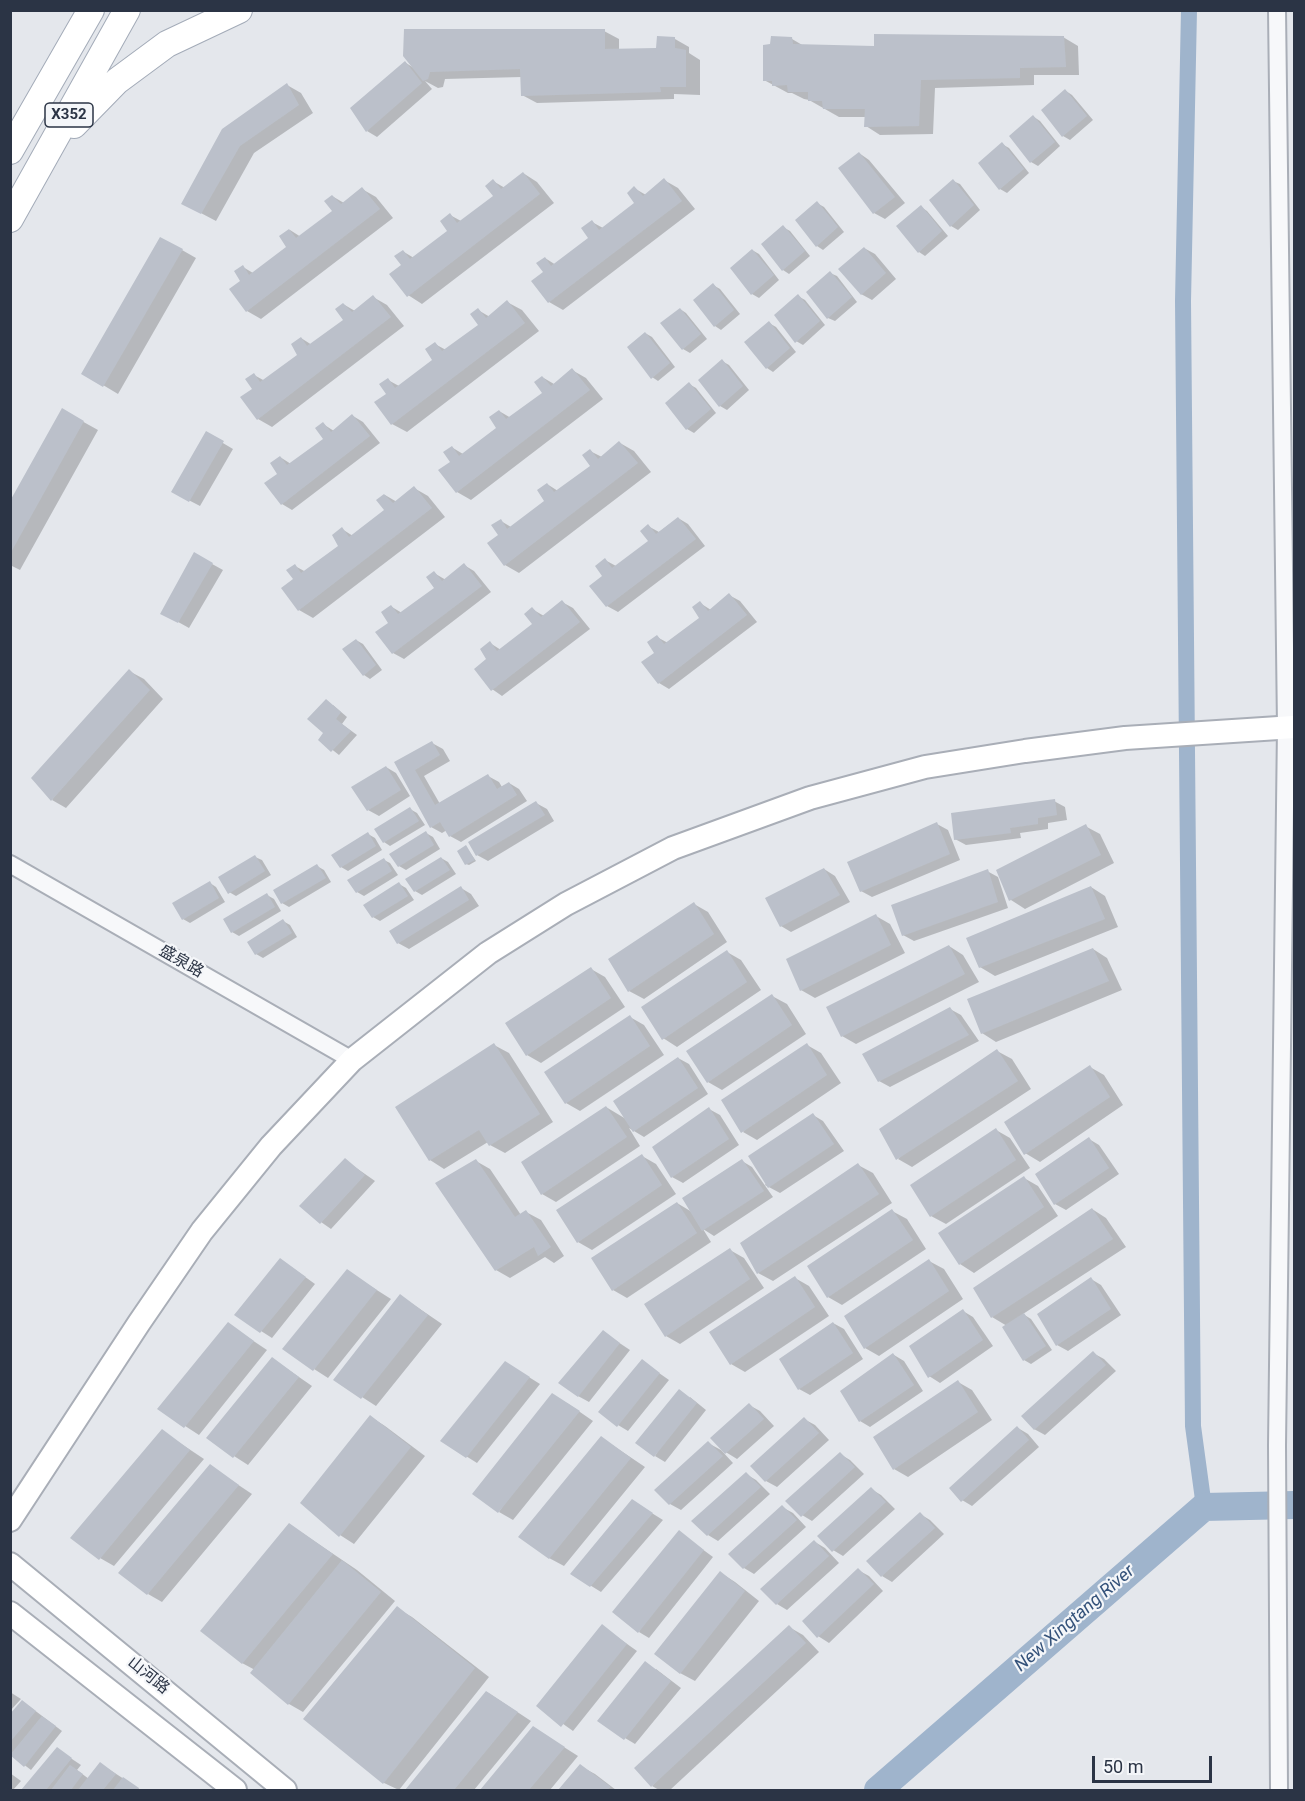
<!DOCTYPE html>
<html>
<head>
<meta charset="utf-8">
<style>
	body { margin:0 }
	#map { position:relative; width:1305px; height:1801px; overflow:hidden; background:#e4e7ec; font-family:Roboto,sans-serif }
	canvas { display:block }
	.frame { position:absolute; inset:0; border:12px solid #2b3445; pointer-events:none }
	.scale { position:absolute; left:1092px; top:1756px; width:120px; height:27px; box-sizing:border-box; border:3px solid #2b3445; border-top:0; padding-left:8px; font-size:18px; line-height:21px; white-space:nowrap; color:#2b3445; -webkit-text-stroke:4px #f4f6f9; paint-order:stroke }
</style>
</head>
<body>
<div id="map">
<canvas width="1305" height="1801"></canvas>
<div class="frame"></div>
<div class="scale">50 m</div>
</div>
<script>
const context = document.querySelector('canvas').getContext('2d');
context.lineJoin = 'round';
function paint(path, color) {
  context.fillStyle = color;
  context.fill(path, 'evenodd');
}
function strokePath(path, color, width, dash) {
  context.strokeStyle = color;
  context.lineWidth = width;
  context.lineCap = dash ? 'butt' : 'round';
  context.setLineDash(dash || []);
  context.stroke(path);
}
function write(font, color, halo, rows, align = 'center') {
  context.font = font + ' Roboto,"Noto Sans SC",sans-serif';
  context.lineWidth = 4.5;
  context.setLineDash([]);
  context.textBaseline = 'middle';
  context.strokeStyle = halo;
  context.fillStyle = color;
  for (const [text, x, y, turn = 0] of rows) {
    context.save();
    context.translate(x, y);
    context.rotate((+turn || 0) * Math.PI / 180);
    context.textAlign = isNaN(turn) ? turn : align;
    if (halo) context.strokeText(text, 0, 0);
    context.fillText(text, 0, 0);
    context.restore();
  }
}
const shadow = new Path2D(`
	M 604,31 L 619,39 L 619,51 L 657,50 L 675,39 L 689,47 L 689,53 L 700,60 L 700,95 L 674,94 L 674,99 L 537,103 L 522,95 L 522,77 L 445,79 L 443,87 L 438,88 L 425,81 L 432,89 L 377,137 L 367,131 L 406,63 L 414,68 Z
	M 1063,37 L 1078,46 L 1079,75 L 1034,75 L 1034,85 L 935,88 L 933,134 L 880,135 L 866,126 L 866,117 L 839,117 L 809,100 L 804,99 L 792,93 L 788,93 L 764,80 L 792,39 L 804,46 L 876,47 Z
	M 287,85 L 301,93 L 313,113 L 254,153 L 216,221 L 197,211 L 223,130 Z
	M 1066,91 L 1072,95 L 1093,120 L 1070,140 L 1063,136 L 1043,110 Z
	M 1034,117 L 1040,121 L 1060,146 L 1038,166 L 1031,162 L 1011,136 Z
	M 1002,144 L 1009,148 L 1029,173 L 1007,193 L 1000,189 L 980,163 Z
	M 859,153 L 869,160 L 905,203 L 885,219 L 874,213 Z
	M 523,173 L 537,182 L 554,203 L 422,304 L 408,295 L 403,266 L 404,252 L 414,258 L 449,232 L 450,215 L 461,221 L 495,196 L 493,181 L 505,188 Z
	M 664,180 L 678,188 L 695,209 L 563,310 L 549,302 L 545,273 L 545,258 L 556,265 L 590,238 L 592,222 L 603,228 L 636,203 L 634,188 L 646,195 Z
	M 953,181 L 960,184 L 980,210 L 958,230 L 951,226 Z
	M 362,189 L 376,197 L 393,218 L 261,319 L 247,311 L 242,281 L 243,267 L 253,273 L 288,247 L 290,230 L 301,237 L 334,212 L 332,196 L 344,203 Z
	M 817,203 L 824,207 L 844,232 L 823,250 L 817,246 Z
	M 921,207 L 927,211 L 948,236 L 925,256 L 919,252 Z
	M 783,227 L 790,231 L 810,256 L 789,274 L 783,270 Z
	M 864,248 L 875,254 L 896,279 L 872,300 L 861,294 Z
	M 182,250 L 196,258 L 118,394 L 83,373 Z
	M 752,250 L 759,254 L 779,280 L 759,298 L 752,294 Z
	M 830,273 L 837,276 L 857,302 L 835,321 L 828,318 Z
	M 713,285 L 720,289 L 740,314 L 721,330 L 715,326 Z
	M 798,296 L 805,300 L 825,325 L 803,345 L 796,341 Z
	M 373,297 L 387,305 L 404,326 L 272,427 L 258,419 L 254,389 L 254,375 L 265,381 L 299,355 L 301,338 L 312,345 L 345,320 L 343,304 L 355,311 Z
	M 507,302 L 522,310 L 539,331 L 407,432 L 392,424 L 388,394 L 388,380 L 399,386 L 434,360 L 435,344 L 446,350 L 480,325 L 478,310 L 490,317 Z
	M 680,309 L 686,313 L 707,339 L 690,353 L 683,349 L 663,324 Z
	M 769,323 L 776,327 L 796,352 L 773,372 L 767,368 Z
	M 645,333 L 652,337 L 675,367 L 658,381 L 652,377 Z
	M 722,361 L 729,365 L 749,390 L 727,410 L 720,406 Z
	M 572,370 L 586,378 L 603,399 L 471,500 L 457,492 L 452,462 L 453,448 L 463,454 L 498,428 L 499,411 L 511,418 L 544,393 L 542,377 L 554,384 Z
	M 689,384 L 696,388 L 716,413 L 694,433 L 687,429 L 667,403 Z
	M 62,410 L 98,430 L 20,570 L 10,565 L 10,504 Z
	M 353,416 L 363,422 L 380,443 L 292,510 L 282,504 L 279,474 L 280,457 L 291,464 L 325,439 L 323,424 L 334,431 Z
	M 206,433 L 233,449 L 200,506 L 173,492 Z
	M 620,443 L 634,451 L 651,472 L 519,573 L 505,565 L 500,535 L 501,521 L 511,527 L 546,501 L 547,484 L 558,491 L 592,466 L 590,451 L 602,457 Z
	M 414,488 L 428,496 L 445,517 L 313,618 L 299,610 L 295,580 L 295,566 L 306,572 L 340,546 L 342,529 L 353,536 L 386,511 L 385,495 L 397,502 Z
	M 678,518 L 688,524 L 705,546 L 618,612 L 607,606 L 604,576 L 605,560 L 616,566 L 650,541 L 648,526 L 659,532 Z
	M 194,554 L 223,570 L 189,628 L 162,613 Z
	M 464,565 L 474,571 L 491,592 L 404,659 L 393,653 L 390,623 L 392,607 L 402,613 L 436,588 L 434,573 L 446,580 Z
	M 729,595 L 740,601 L 757,622 L 669,689 L 659,683 L 656,653 L 657,637 L 668,643 L 702,618 L 700,603 L 711,610 Z
	M 562,602 L 573,608 L 590,629 L 502,696 L 492,689 L 488,660 L 490,643 L 501,650 L 534,625 L 532,609 L 544,616 Z
	M 356,640 L 363,644 L 382,670 L 370,679 L 364,675 Z
	M 129,671 L 144,679 L 163,699 L 66,808 L 52,800 Z
	M 333,705 L 347,717 L 342,724 L 357,735 L 339,755 L 320,740 L 325,733 Z
	M 432,743 L 443,749 L 450,761 L 424,776 L 440,804 L 488,776 L 499,782 L 502,787 L 509,783 L 519,789 L 527,801 L 461,842 L 450,836 L 447,830 L 442,833 L 431,827 L 396,763 Z
	M 386,767 L 396,773 L 410,796 L 379,816 L 368,810 Z
	M 1054,801 L 1065,807 L 1067,820 L 1048,823 L 1048,829 L 1020,833 L 1021,838 L 966,845 L 955,839 Z
	M 536,803 L 547,809 L 554,821 L 488,861 L 477,855 Z
	M 410,809 L 417,813 L 425,825 L 390,846 L 384,842 Z
	M 937,824 L 948,830 L 960,860 L 872,897 L 861,891 Z
	M 1085,826 L 1100,834 L 1114,863 L 1025,909 L 1011,900 L 998,870 Z
	M 426,833 L 433,837 L 440,849 L 406,870 L 399,866 Z
	M 368,834 L 375,838 L 382,850 L 348,871 L 341,867 Z
	M 466,847 L 476,861 L 469,865 L 466,864 Z
	M 255,857 L 262,860 L 271,875 L 236,896 L 229,892 Z
	M 441,858 L 448,862 L 456,874 L 422,895 L 415,891 Z
	M 384,860 L 390,863 L 398,875 L 364,896 L 357,892 Z
	M 317,866 L 324,870 L 331,882 L 289,907 L 282,903 L 275,891 Z
	M 824,869 L 835,876 L 850,902 L 791,932 L 781,926 Z
	M 987,871 L 998,877 L 1008,908 L 914,941 L 903,935 Z
	M 210,883 L 216,887 L 225,902 L 190,923 L 183,919 Z
	M 399,884 L 406,888 L 414,900 L 380,921 L 373,917 Z
	M 1091,887 L 1105,896 L 1118,927 L 995,976 L 980,967 Z
	M 461,888 L 471,894 L 479,906 L 409,949 L 398,943 Z
	M 267,895 L 274,899 L 281,911 L 239,936 L 232,932 Z
	M 694,904 L 708,912 L 727,942 L 644,999 L 629,991 Z
	M 876,916 L 890,924 L 905,953 L 815,998 L 801,990 Z
	M 283,921 L 290,925 L 297,937 L 263,958 L 256,954 Z
	M 949,946 L 963,955 L 979,982 L 856,1044 L 842,1036 Z
	M 1093,949 L 1107,958 L 1122,990 L 996,1042 L 982,1033 Z
	M 727,952 L 741,960 L 761,990 L 677,1047 L 663,1038 Z
	M 591,969 L 605,977 L 625,1007 L 541,1063 L 527,1055 Z
	M 772,996 L 787,1004 L 806,1034 L 722,1090 L 708,1082 Z
	M 950,1009 L 961,1015 L 979,1041 L 890,1087 L 879,1081 Z
	M 630,1017 L 644,1025 L 664,1055 L 580,1111 L 566,1103 Z
	M 494,1045 L 509,1053 L 553,1122 L 505,1153 L 490,1145 L 488,1142 L 444,1169 L 430,1160 Z
	M 807,1045 L 821,1053 L 841,1083 L 757,1140 L 743,1132 Z
	M 997,1051 L 1012,1059 L 1031,1089 L 912,1167 L 898,1159 Z
	M 678,1058 L 689,1064 L 708,1094 L 644,1137 L 629,1128 L 640,1146 L 556,1202 L 542,1194 L 606,1107 L 626,1119 Z
	M 1090,1067 L 1104,1075 L 1123,1105 L 1040,1162 L 1025,1153 Z
	M 709,1109 L 720,1115 L 739,1145 L 683,1183 L 672,1177 Z
	M 813,1115 L 823,1121 L 844,1151 L 780,1193 L 765,1185 Z
	M 996,1130 L 1010,1138 L 1030,1168 L 946,1224 L 931,1216 L 912,1185 Z
	M 1089,1139 L 1099,1145 L 1119,1174 L 1066,1210 L 1055,1204 L 1037,1175 Z
	M 642,1156 L 656,1164 L 676,1194 L 592,1250 L 578,1242 Z
	M 345,1160 L 375,1181 L 331,1229 L 321,1222 Z
	M 476,1161 L 490,1169 L 521,1215 L 526,1212 L 541,1220 L 564,1256 L 554,1263 L 545,1257 L 510,1278 L 496,1270 Z
	M 742,1161 L 752,1167 L 773,1197 L 714,1236 L 703,1229 L 711,1242 L 627,1298 L 613,1290 L 677,1203 L 692,1212 Z
	M 858,1165 L 873,1173 L 892,1203 L 773,1281 L 758,1273 Z
	M 1024,1178 L 1038,1186 L 1058,1216 L 974,1273 L 960,1264 Z
	M 1092,1209 L 1106,1218 L 1126,1247 L 1023,1314 L 1031,1319 L 1052,1350 L 1031,1364 L 1024,1360 L 1004,1328 L 1007,1326 L 992,1317 Z
	M 892,1211 L 907,1219 L 926,1249 L 842,1305 L 828,1297 Z
	M 730,1250 L 744,1258 L 764,1288 L 680,1344 L 666,1336 Z
	M 929,1261 L 944,1269 L 963,1299 L 879,1356 L 865,1348 Z
	M 290,1266 L 315,1284 L 272,1338 L 236,1315 Z
	M 795,1278 L 809,1286 L 829,1316 L 745,1372 L 731,1364 Z
	M 1091,1279 L 1101,1285 L 1121,1315 L 1068,1351 L 1057,1345 Z
	M 361,1280 L 391,1299 L 328,1378 L 314,1369 Z
	M 401,1296 L 442,1324 L 376,1406 L 362,1397 Z
	M 963,1311 L 973,1317 L 993,1346 L 940,1383 L 929,1376 Z
	M 833,1323 L 844,1329 L 863,1359 L 810,1395 L 799,1389 L 781,1359 Z
	M 228,1324 L 267,1350 L 199,1435 L 159,1409 Z
	M 603,1332 L 630,1350 L 589,1402 L 578,1396 Z
	M 1093,1353 L 1104,1359 L 1116,1371 L 1045,1435 L 1034,1429 Z
	M 894,1355 L 904,1361 L 923,1391 L 870,1427 L 860,1421 Z
	M 273,1359 L 312,1386 L 248,1465 L 234,1456 Z
	M 642,1361 L 669,1380 L 628,1431 L 618,1425 Z
	M 516,1369 L 540,1384 L 477,1463 L 442,1441 Z
	M 958,1382 L 972,1390 L 992,1420 L 908,1477 L 894,1469 Z
	M 690,1397 L 706,1410 L 665,1462 L 655,1456 Z
	M 567,1403 L 593,1421 L 513,1520 L 499,1512 Z
	M 749,1405 L 760,1411 L 774,1426 L 737,1459 L 724,1451 Z
	M 371,1417 L 385,1426 L 425,1456 L 354,1544 L 340,1535 Z
	M 804,1419 L 815,1425 L 829,1440 L 777,1487 L 766,1481 L 752,1466 Z
	M 1018,1428 L 1028,1434 L 1039,1447 L 972,1506 L 962,1500 Z
	M 162,1431 L 204,1459 L 114,1566 L 100,1558 Z
	M 602,1438 L 645,1467 L 564,1566 L 549,1558 Z
	M 708,1443 L 721,1450 L 733,1463 L 681,1510 L 670,1504 L 656,1490 Z
	M 840,1454 L 850,1460 L 864,1474 L 812,1521 L 802,1515 Z
	M 210,1466 L 252,1494 L 162,1602 L 148,1594 Z
	M 746,1474 L 756,1480 L 770,1494 L 718,1541 L 708,1535 Z
	M 871,1489 L 881,1495 L 895,1509 L 843,1556 L 833,1550 Z
	M 642,1507 L 663,1520 L 601,1592 L 572,1574 Z
	M 782,1507 L 793,1513 L 806,1527 L 754,1574 L 744,1568 L 730,1554 Z
	M 920,1514 L 930,1520 L 944,1534 L 892,1582 L 882,1576 Z
	M 289,1524 L 357,1570 L 395,1601 L 303,1712 L 289,1704 L 255,1670 L 242,1663 Z
	M 679,1532 L 713,1557 L 649,1638 L 639,1632 Z
	M 815,1542 L 825,1548 L 839,1563 L 787,1610 L 777,1604 Z
	M 858,1570 L 869,1576 L 883,1591 L 829,1643 L 818,1636 Z
	M 721,1573 L 735,1582 L 759,1601 L 695,1681 L 680,1673 Z
	M 397,1608 L 412,1617 L 489,1677 L 399,1790 L 384,1783 L 305,1719 Z
	M 602,1626 L 637,1651 L 573,1731 L 538,1706 Z
	M 789,1627 L 803,1635 L 819,1652 L 670,1790 L 659,1790 L 652,1786 Z
	M 656,1669 L 681,1688 L 635,1744 L 625,1738 Z
	M 10,1692 L 21,1699 L 10,1711 Z
	M 487,1692 L 531,1721 L 474,1790 L 407,1790 Z
	M 29,1706 L 62,1731 L 31,1770 L 10,1754 L 10,1716 Z
	M 534,1728 L 578,1756 L 550,1790 L 482,1790 Z
	M 57,1749 L 81,1765 L 77,1770 L 89,1779 L 107,1768 L 141,1790 L 23,1790 Z
	M 580,1766 L 595,1774 L 616,1790 L 560,1790 Z
	M 10,1773 L 21,1781 L 13,1790 L 10,1790 Z`);
const canal = new Path2D(`
	M 1189,10 L 1183,301 L 1193,1426 L 1204,1507`);
const river = new Path2D(`
	M 878,1790 L 1204,1507 L 1294,1505`);
const building = new Path2D(`
	M 404,29 L 605,29 L 605,49 L 656,48 L 657,36 L 675,37 L 675,48 L 686,50 L 686,87 L 660,87 L 661,92 L 521,96 L 520,69 L 430,72 L 428,79 L 423,81 L 403,56 Z
	M 874,34 L 1064,36 L 1066,67 L 1020,68 L 1020,78 L 921,80 L 919,126 L 864,127 L 865,109 L 823,109 L 822,101 L 808,101 L 808,92 L 788,92 L 787,85 L 772,86 L 772,81 L 763,81 L 763,45 L 770,44 L 771,36 L 792,37 L 793,44 L 874,46 Z
	M 405,61 L 422,83 L 366,132 L 350,108 Z
	M 287,83 L 299,105 L 240,146 L 201,214 L 181,204 L 222,129 Z
	M 1065,89 L 1087,116 L 1062,137 L 1041,110 Z
	M 1033,115 L 1055,142 L 1030,163 L 1009,136 Z
	M 1002,142 L 1024,169 L 999,190 L 978,163 Z
	M 859,152 L 895,197 L 873,214 L 838,168 Z
	M 523,172 L 540,194 L 407,297 L 389,274 L 401,265 L 394,256 L 403,250 L 410,259 L 447,231 L 440,221 L 450,213 L 457,223 L 493,196 L 485,186 L 493,179 L 501,189 Z
	M 664,178 L 682,201 L 548,303 L 531,281 L 543,272 L 536,263 L 545,257 L 551,266 L 588,238 L 581,228 L 592,220 L 599,230 L 634,203 L 627,193 L 634,186 L 643,196 Z
	M 953,179 L 974,205 L 950,227 L 929,200 Z
	M 362,187 L 380,209 L 246,312 L 229,289 L 240,281 L 234,271 L 243,265 L 249,275 L 286,247 L 279,236 L 289,229 L 296,238 L 332,211 L 324,201 L 332,195 L 341,204 Z
	M 817,201 L 838,227 L 816,247 L 795,220 Z
	M 921,205 L 942,231 L 918,253 L 896,226 Z
	M 783,225 L 805,251 L 782,271 L 761,244 Z
	M 160,237 L 183,249 L 103,387 L 81,374 Z
	M 864,247 L 886,273 L 861,295 L 838,269 Z
	M 752,249 L 774,275 L 751,295 L 730,268 Z
	M 830,271 L 852,297 L 827,319 L 806,292 Z
	M 713,283 L 734,310 L 714,327 L 693,300 Z
	M 798,294 L 820,321 L 795,343 L 774,315 Z
	M 373,295 L 391,317 L 257,420 L 240,397 L 252,389 L 245,379 L 254,373 L 260,382 L 297,355 L 291,344 L 301,337 L 307,346 L 343,320 L 335,309 L 343,303 L 352,312 Z
	M 507,300 L 525,323 L 391,425 L 374,402 L 386,394 L 379,384 L 388,378 L 395,388 L 432,360 L 425,349 L 435,342 L 442,351 L 478,325 L 470,314 L 478,308 L 486,318 Z
	M 680,308 L 701,334 L 682,350 L 660,323 Z
	M 769,321 L 790,348 L 766,369 L 744,342 Z
	M 645,332 L 670,363 L 651,379 L 627,347 Z
	M 722,359 L 743,386 L 719,407 L 698,380 Z
	M 572,368 L 590,390 L 456,493 L 438,470 L 450,462 L 443,452 L 452,446 L 459,456 L 496,428 L 489,417 L 499,410 L 506,419 L 542,393 L 534,382 L 542,376 L 551,386 Z
	M 689,382 L 711,409 L 686,430 L 665,403 Z
	M 62,408 L 84,421 L 10,554 L 10,501 Z
	M 352,414 L 370,436 L 281,505 L 264,483 L 277,474 L 270,463 L 280,456 L 287,465 L 323,439 L 315,428 L 323,422 L 331,432 Z
	M 206,431 L 224,441 L 189,502 L 171,492 Z
	M 619,441 L 638,463 L 504,566 L 487,543 L 498,535 L 491,525 L 501,519 L 507,529 L 544,501 L 537,490 L 547,483 L 554,492 L 590,466 L 582,455 L 590,449 L 598,459 Z
	M 414,486 L 432,508 L 298,611 L 281,588 L 293,579 L 286,570 L 295,564 L 301,573 L 338,546 L 332,535 L 342,527 L 349,537 L 384,510 L 376,500 L 384,494 L 393,503 Z
	M 678,517 L 696,539 L 606,607 L 589,586 L 602,576 L 595,566 L 605,558 L 612,568 L 648,541 L 640,531 L 648,524 L 656,534 Z
	M 194,552 L 213,563 L 178,623 L 160,614 Z
	M 464,563 L 482,586 L 392,654 L 375,632 L 388,623 L 381,612 L 391,605 L 398,614 L 434,588 L 426,577 L 434,571 L 442,581 Z
	M 729,593 L 747,615 L 658,684 L 641,662 L 654,653 L 647,642 L 657,635 L 664,644 L 699,618 L 692,607 L 700,601 L 708,611 Z
	M 562,600 L 580,622 L 491,691 L 474,669 L 486,659 L 480,649 L 490,641 L 497,651 L 532,624 L 524,614 L 532,607 L 541,617 Z
	M 356,639 L 376,665 L 363,676 L 342,649 Z
	M 129,669 L 150,690 L 51,801 L 31,778 Z
	M 326,699 L 341,712 L 336,719 L 351,731 L 331,752 L 318,740 L 323,733 L 307,719 Z
	M 432,741 L 440,755 L 415,770 L 435,805 L 488,774 L 497,789 L 509,782 L 517,795 L 449,837 L 440,822 L 430,828 L 394,762 Z
	M 386,766 L 401,790 L 367,811 L 351,787 Z
	M 1055,799 L 1057,815 L 1038,818 L 1038,824 L 1010,828 L 1011,833 L 954,840 L 951,813 Z
	M 536,801 L 545,815 L 476,856 L 468,842 Z
	M 410,807 L 419,821 L 383,843 L 374,829 Z
	M 937,822 L 950,854 L 860,892 L 847,862 Z
	M 1086,824 L 1101,855 L 1009,901 L 996,870 Z
	M 426,831 L 434,845 L 398,867 L 389,854 Z
	M 368,832 L 376,846 L 340,868 L 331,855 Z
	M 466,845 L 475,860 L 465,865 L 457,851 Z
	M 255,855 L 265,871 L 228,894 L 218,877 Z
	M 441,857 L 450,870 L 414,892 L 405,879 Z
	M 384,858 L 392,871 L 356,893 L 347,880 Z
	M 317,864 L 326,878 L 281,904 L 273,890 Z
	M 824,868 L 840,895 L 780,927 L 765,898 Z
	M 988,869 L 998,902 L 902,936 L 891,905 Z
	M 210,881 L 219,898 L 182,920 L 172,903 Z
	M 399,882 L 408,896 L 372,918 L 363,905 Z
	M 461,886 L 469,900 L 397,944 L 389,931 Z
	M 1091,886 L 1105,919 L 979,968 L 966,938 Z
	M 267,893 L 275,907 L 231,933 L 223,919 Z
	M 694,902 L 714,934 L 628,992 L 608,959 Z
	M 876,914 L 891,945 L 800,991 L 786,959 Z
	M 283,919 L 292,933 L 255,955 L 247,942 Z
	M 949,945 L 965,974 L 841,1037 L 826,1007 Z
	M 1093,948 L 1109,981 L 981,1034 L 967,999 Z
	M 727,950 L 747,982 L 662,1040 L 641,1007 Z
	M 591,967 L 611,998 L 526,1056 L 505,1023 Z
	M 772,994 L 792,1025 L 707,1083 L 686,1051 Z
	M 950,1007 L 969,1035 L 878,1082 L 862,1054 Z
	M 630,1015 L 650,1046 L 565,1104 L 544,1072 Z
	M 494,1043 L 540,1114 L 489,1146 L 479,1130 L 429,1161 L 395,1107 Z
	M 807,1043 L 827,1075 L 741,1133 L 721,1100 Z
	M 997,1049 L 1018,1081 L 896,1160 L 879,1129 Z
	M 678,1057 L 698,1088 L 633,1132 L 613,1101 Z
	M 1090,1065 L 1110,1097 L 1024,1155 L 1004,1122 Z
	M 606,1106 L 627,1137 L 541,1195 L 521,1162 Z
	M 709,1107 L 729,1139 L 671,1178 L 652,1147 Z
	M 813,1113 L 834,1144 L 768,1188 L 748,1156 Z
	M 996,1128 L 1016,1160 L 930,1217 L 910,1185 Z
	M 1089,1137 L 1109,1168 L 1054,1205 L 1035,1174 Z
	M 642,1154 L 662,1185 L 577,1243 L 556,1210 Z
	M 345,1158 L 365,1175 L 320,1224 L 299,1206 Z
	M 476,1159 L 515,1217 L 526,1210 L 551,1247 L 538,1256 L 534,1247 L 495,1271 L 435,1183 Z
	M 742,1159 L 764,1191 L 702,1231 L 682,1198 Z
	M 858,1163 L 879,1194 L 757,1274 L 740,1243 Z
	M 1024,1176 L 1044,1207 L 959,1265 L 938,1233 Z
	M 677,1202 L 697,1233 L 612,1291 L 591,1258 Z
	M 1092,1208 L 1113,1239 L 991,1318 L 973,1288 Z
	M 892,1209 L 913,1240 L 827,1298 L 807,1266 Z
	M 730,1248 L 750,1279 L 665,1337 L 644,1304 Z
	M 280,1258 L 306,1277 L 260,1333 L 234,1315 Z
	M 929,1259 L 949,1291 L 864,1349 L 844,1316 Z
	M 347,1269 L 377,1290 L 313,1371 L 282,1349 Z
	M 795,1276 L 815,1307 L 730,1365 L 709,1332 Z
	M 1091,1277 L 1111,1309 L 1056,1346 L 1037,1314 Z
	M 400,1294 L 428,1315 L 361,1399 L 333,1380 Z
	M 963,1309 L 983,1340 L 928,1378 L 909,1346 Z
	M 1024,1313 L 1046,1346 L 1023,1361 L 1002,1327 Z
	M 228,1322 L 254,1341 L 184,1428 L 157,1409 Z
	M 833,1322 L 853,1353 L 798,1390 L 779,1359 Z
	M 603,1330 L 620,1343 L 578,1397 L 558,1383 Z
	M 1093,1351 L 1106,1365 L 1034,1430 L 1021,1416 Z
	M 893,1353 L 914,1385 L 859,1422 L 840,1391 Z
	M 272,1357 L 299,1377 L 233,1458 L 206,1438 Z
	M 642,1359 L 660,1373 L 617,1427 L 598,1412 Z
	M 505,1361 L 530,1377 L 466,1458 L 440,1441 Z
	M 958,1380 L 978,1412 L 893,1470 L 873,1437 Z
	M 679,1389 L 697,1403 L 654,1457 L 635,1443 Z
	M 552,1393 L 580,1411 L 498,1513 L 472,1494 Z
	M 749,1403 L 764,1419 L 725,1454 L 710,1438 Z
	M 370,1415 L 411,1447 L 339,1537 L 300,1503 Z
	M 804,1417 L 819,1433 L 765,1482 L 750,1466 Z
	M 1017,1426 L 1029,1440 L 961,1502 L 949,1488 Z
	M 162,1429 L 190,1450 L 99,1560 L 70,1538 Z
	M 601,1436 L 631,1458 L 549,1559 L 518,1537 Z
	M 708,1441 L 723,1456 L 669,1505 L 654,1490 Z
	M 840,1452 L 855,1467 L 801,1517 L 785,1501 Z
	M 210,1464 L 239,1485 L 147,1595 L 118,1573 Z
	M 746,1472 L 761,1487 L 707,1536 L 691,1521 Z
	M 871,1487 L 886,1502 L 832,1552 L 817,1536 Z
	M 632,1499 L 653,1513 L 590,1587 L 570,1574 Z
	M 782,1505 L 797,1520 L 743,1569 L 728,1554 Z
	M 920,1512 L 935,1528 L 881,1577 L 866,1561 Z
	M 289,1523 L 333,1554 L 242,1664 L 200,1631 Z
	M 679,1530 L 704,1550 L 638,1633 L 612,1612 Z
	M 814,1540 L 829,1556 L 776,1605 L 760,1589 Z
	M 342,1560 L 381,1592 L 288,1705 L 250,1673 Z
	M 858,1568 L 874,1584 L 817,1638 L 802,1621 Z
	M 720,1571 L 745,1591 L 680,1674 L 654,1654 Z
	M 397,1606 L 475,1668 L 383,1784 L 303,1719 Z
	M 602,1624 L 627,1644 L 561,1727 L 536,1706 Z
	M 789,1625 L 806,1643 L 651,1787 L 634,1768 Z
	M 645,1661 L 671,1681 L 624,1740 L 597,1721 Z
	M 486,1691 L 518,1712 L 454,1790 L 405,1790 Z
	M 22,1700 L 36,1711 L 10,1742 L 10,1714 Z
	M 42,1716 L 56,1726 L 24,1767 L 10,1755 Z
	M 533,1726 L 565,1747 L 529,1790 L 480,1790 Z
	M 57,1747 L 72,1758 L 46,1790 L 21,1790 Z
	M 100,1762 L 116,1774 L 103,1790 L 78,1790 Z
	M 580,1764 L 611,1787 L 607,1790 L 558,1790 Z
	M 70,1765 L 83,1774 L 71,1790 L 51,1790 Z
	M 123,1777 L 139,1788 L 137,1790 L 113,1790 Z`);
const street = new Path2D(`
	M 1277,10 L 1286,727 L 1277,1445 L 1279,1790
	M 10,864 L 352,1060`);
const secondary = new Path2D(`
	M 10,1520 L 139,1323 L 202,1231 L 271,1146 L 352,1060 L 488,953 L 566,904 L 673,848 L 810,798 L 925,767 L 1025,751 L 1125,738 L 1294,727
	M 10,1564 L 285,1790
	M 10,1613 L 235,1790`);
const primary = new Path2D(`
	M 74,125 L 117,81 L 167,44 L 239,10
	M 10,151 L 91,10
	M 10,219 L 127,10`);
const shields = [
	[69,115,48]
];
const shieldNames = [
	["X352",69,115]
];
const streetNames = [
	["盛泉路",181,962,30],
	["山河路",148,1676,39]
];
const waterNames = [
	["New Xingtang River",1075,1619,-41]
];
paint(shadow, '#0003');
strokePath(canal, '#9fb4cc', 16);
strokePath(river, '#9fb4cc', 28);
paint(building, '#bbc0ca');
strokePath(street, '#a9aeb7', 20);
strokePath(secondary, '#a9aeb7', 26);
strokePath(primary, '#a3abb8', 28);
strokePath(street, '#f7f8fa', 16);
strokePath(secondary, '#fff', 22);
strokePath(primary, '#fff', 26);
for (const [x, y, w] of shields) {
  const box = new Path2D();
  box.roundRect(x - w / 2, y - 12, w, 24, 4.5);
  context.fillStyle = '#f4f6f9';
  context.fill(box);
  strokePath(box, '#2b3445', 1.5);
}
write('bold 15px', '#2b3445', null, shieldNames);
write('16px', '#2b3445', '#f4f6f9', streetNames);
write('italic 18px', '#34527a', '#f4f6f9', waterNames);
</script>
</body>
</html>
